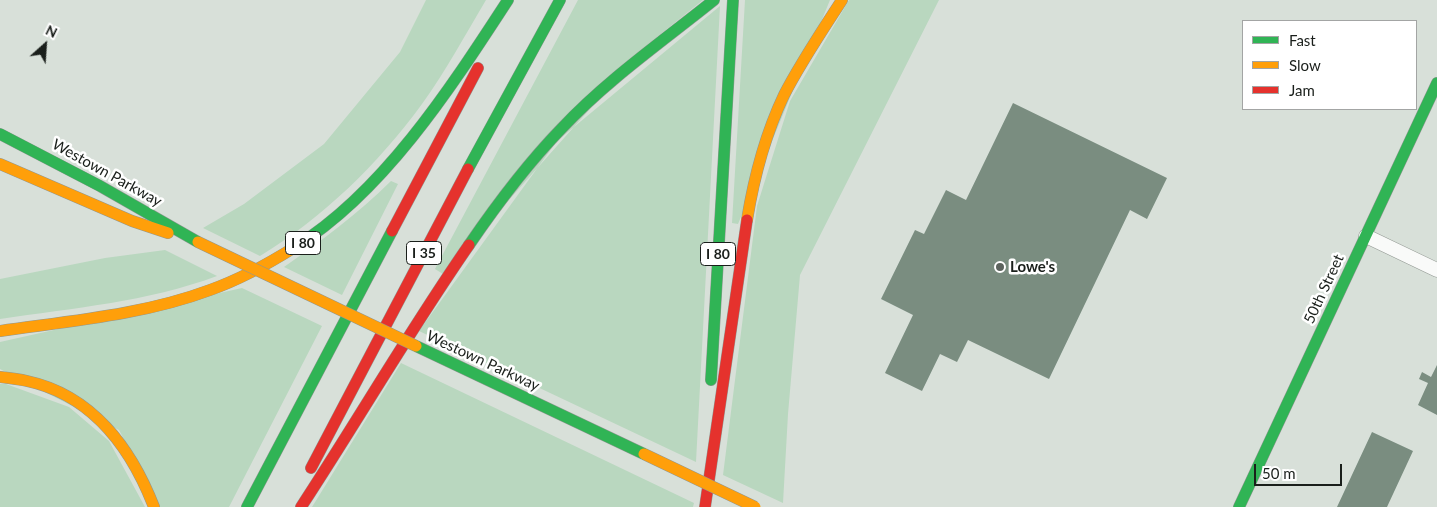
<!DOCTYPE html>
<html>
<head>
<meta charset="utf-8">
<style>
	body { margin:0 }
	#map { position:relative; width:1437px; height:507px; overflow:hidden; background:#d8e0d9; font-family:Lato,sans-serif }
	canvas { display:block }
	.legend { position:absolute; left:1242px; top:20px; width:175px; height:90px; box-sizing:border-box; background:#fff; border:1px solid #a3a5a4; margin:0; padding:6px 9px; list-style:none; font-size:15px; color:#1a1f1b }
	.legend li { display:flex; align-items:center; gap:10px; height:25px }
	.legend b { width:25px; border:1px solid #a3a5a4 }
	.north { position:absolute; left:20px; top:20px; width:50px; height:50px; -webkit-text-stroke:4px #fff; paint-order:stroke; rotate:26deg; font-size:14px; font-weight:700; line-height:20px; text-align:center; color:#1a1f1b }
	.north::after { content:''; display:block; margin:auto; width:18px; height:22px; background:#1a1f1b; clip-path:polygon(50% 0,100% 100%,50% 72%,0 100%) }
	.scale { position:absolute; left:1254px; top:464px; width:88px; height:22px; box-sizing:border-box; border:2px solid #1a1f1b; border-top:0; padding-left:6px; font-size:15px; line-height:18px; white-space:nowrap; color:#1a1f1b; -webkit-text-stroke:4px #fff; paint-order:stroke }
</style>
</head>
<body>
<div id="map">
<canvas width="1437" height="507"></canvas>
<ul class="legend">
<li><b style="height:6px;background:#30b455"></b>Fast</li>
<li><b style="height:6px;background:#ff9f0a"></b>Slow</li>
<li><b style="height:6px;background:#e5322d"></b>Jam</li>
</ul>
<div class="north">N</div>
<div class="scale">50 m</div>
</div>
<script>
const context = document.querySelector('canvas').getContext('2d');
context.lineJoin = 'round';
function paint(path, color) {
  context.fillStyle = color;
  context.fill(path, 'evenodd');
}
function strokePath(path, color, width, dash) {
  context.strokeStyle = color;
  context.lineWidth = width;
  context.lineCap = dash ? 'butt' : 'round';
  context.setLineDash(dash || []);
  context.stroke(path);
}
function write(font, color, halo, rows, align = 'center') {
  context.font = font + ' Lato,sans-serif';
  context.lineWidth = 5;
  context.setLineDash([]);
  context.textBaseline = 'middle';
  context.strokeStyle = halo;
  context.fillStyle = color;
  for (const [text, x, y, turn = 0] of rows) {
    context.save();
    context.translate(x, y);
    context.rotate((+turn || 0) * Math.PI / 180);
    context.textAlign = isNaN(turn) ? turn : align;
    if (halo) context.strokeText(text, 0, 0);
    context.fillText(text, 0, 0);
    context.restore();
  }
}
const green = new Path2D(`
	M 426,0 L 486,0 C 465,35 446,71 422,104 C 378,164 324,217 260,256 L 203,228 L 244,204 L 324,144 L 400,52 Z
	M 578,0 L 703,0 L 646,46 L 443,274 L 435,269 Z
	M 745,0 L 830,0 L 738,224 L 732,223 Z
	M 849,0 L 939,0 L 800,275 L 788,414 L 783,503 L 723,475 L 757,206 L 790,101 Z
	M 720,6 L 696,462 L 419,331 L 557,141 Z
	M 391,181 L 398,184 L 342,295 L 284,267 C 322,240 358,214 391,181 Z
	M 165,250 L 217,276 C 147,302 73,308 0,319 L 0,279 L 105,258 Z
	M 242,288 L 322,326 L 229,507 L 160,507 L 119,430 L 0,369 L 0,342 Z
	M 401,363 L 694,503 L 693,507 L 312,507 Z
	M 0,384 L 6,384 L 69,407 L 109,441 L 145,507 L 0,507 Z`);
const building = new Path2D(`
	M 1013,103 L 1167,178 L 1147,219 L 1130,210 L 1049,379 L 968,340 L 957,362 L 940,354 L 922,391 L 885,373 L 913,315 L 881,299 L 915,230 L 924,234 L 946,190 L 966,200 Z
	M 1437,365 L 1437,415 L 1418,405 L 1428,383 L 1419,379 L 1422,372 L 1431,377 Z
	M 1372,432 L 1413,451 L 1387,507 L 1337,507 Z`);
const street = new Path2D(`
	M 1366,236 L 1437,270`);
const fast = new Path2D(`
	M 0,134 L 100,186 L 198,242
	M 468,169 L 560,0
	M 469,245 C 497,204 527,164 562,128 C 607,80 663,41 714,0
	M 295,247 C 384,192 452,86 508,0
	M 711,380 L 733,0
	M 247,507 L 392,231
	M 1239,507 L 1437,83`);
const slow = new Path2D(`
	M 0,164 L 132,221 L 168,233
	M 747,220 C 754,177 765,135 784,95 C 801,62 822,31 842,0
	M 0,331 C 70,321 143,315 210,290 C 241,279 268,264 295,247
	M 0,377 C 9,378 18,379 27,381 C 92,395 131,448 154,507`);
const jam = new Path2D(`
	M 392,231 L 478,68
	M 311,468 L 468,169
	M 301,507 C 358,420 410,330 469,245
	M 705,507 L 747,220`);
const fastBridge = new Path2D(`
	M 416,346 L 644,454`);
const slowBridge = new Path2D(`
	M 198,242 L 416,346
	M 644,454 L 755,507`);
const markers = [
	[1000,267,5,"#5c635e"]
];
const shields = [
	[303,243,35],
	[424,253,35],
	[718,254,35]
];
const shieldNames = [
	["I 80",303,243],
	["I 35",424,253],
	["I 80",718,254]
];
const streetNames = [
	["Westown Parkway",107,173,29],
	["50th Street",1324,289,-65],
	["Westown Parkway",483,361,25]
];
const poiNames = [
	["Lowe's",1010,267]
];
paint(green, '#b9d7bf');
paint(building, '#7a8d80');
strokePath(street, '#919792', 15);
strokePath(fast, '#919792', 12);
strokePath(slow, '#919792', 12);
strokePath(jam, '#919792', 12);
strokePath(street, '#f9faf9', 14);
strokePath(fast, '#30b455', 11);
strokePath(slow, '#ff9f0a', 11);
strokePath(jam, '#e5322d', 11);
strokePath(fastBridge, '#919792', 12, []);
strokePath(slowBridge, '#919792', 12, []);
strokePath(fastBridge, '#30b455', 11);
strokePath(slowBridge, '#ff9f0a', 11);
for (const [x, y, r, color] of markers) {
  const dot = new Path2D();
  dot.arc(x, y, r, 0, 2 * Math.PI);
  context.fillStyle = color;
  context.fill(dot);
  strokePath(dot, '#fff', 2);
}
for (const [x, y, w] of shields) {
  const box = new Path2D();
  box.roundRect(x - w / 2, y - 11.5, w, 23, 4);
  context.fillStyle = '#fff';
  context.fill(box);
  strokePath(box, '#1a1f1b', 1);
}
write('bold 14px', '#1a1f1b', null, shieldNames);
write('15px', '#1a1f1b', '#fff', streetNames);
write('bold 15px', '#1a1f1b', '#fff', poiNames, 'left');
</script>
</body>
</html>
